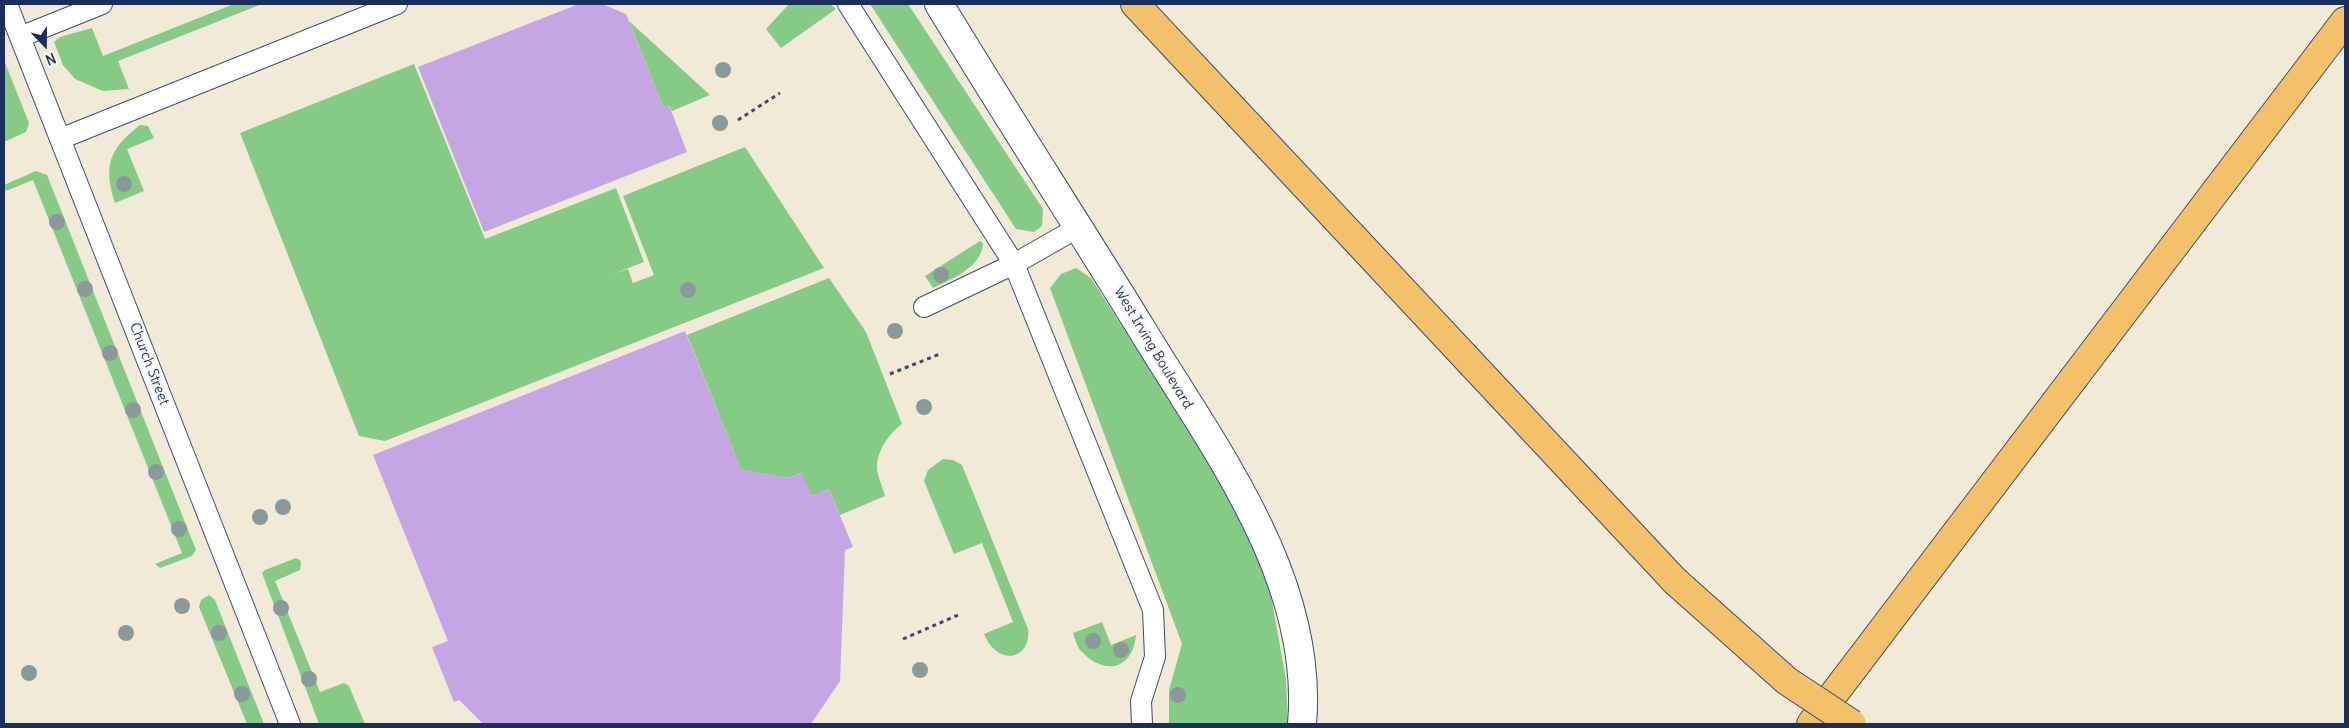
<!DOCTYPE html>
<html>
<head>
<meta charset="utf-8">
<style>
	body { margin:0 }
	#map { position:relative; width:2349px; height:728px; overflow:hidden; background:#f1ead6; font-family:Delius,sans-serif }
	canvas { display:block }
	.frame { position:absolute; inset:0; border:5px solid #1b2f5e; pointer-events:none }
	.north { position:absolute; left:20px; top:20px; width:50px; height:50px; -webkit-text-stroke:4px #f6f6f2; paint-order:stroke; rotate:158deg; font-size:14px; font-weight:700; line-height:20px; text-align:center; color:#1b2f5e }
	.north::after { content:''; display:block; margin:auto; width:18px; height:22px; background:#1b2f5e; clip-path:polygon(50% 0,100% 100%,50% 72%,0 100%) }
</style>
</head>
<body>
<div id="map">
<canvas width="2349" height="728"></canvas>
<div class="frame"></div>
<div class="north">N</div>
</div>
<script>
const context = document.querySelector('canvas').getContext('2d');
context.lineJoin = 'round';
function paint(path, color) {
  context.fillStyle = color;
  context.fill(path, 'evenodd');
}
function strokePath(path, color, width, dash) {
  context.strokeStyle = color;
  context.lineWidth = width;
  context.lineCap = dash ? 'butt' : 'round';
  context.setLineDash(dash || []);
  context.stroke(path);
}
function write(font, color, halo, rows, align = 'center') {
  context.font = font + ' Delius,sans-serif';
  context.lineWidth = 4.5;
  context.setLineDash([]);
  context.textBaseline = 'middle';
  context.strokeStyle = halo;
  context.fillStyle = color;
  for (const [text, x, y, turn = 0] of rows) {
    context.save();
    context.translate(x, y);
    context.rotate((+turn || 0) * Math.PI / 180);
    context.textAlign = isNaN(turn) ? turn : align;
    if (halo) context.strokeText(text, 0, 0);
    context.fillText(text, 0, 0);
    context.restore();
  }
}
const green = new Path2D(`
	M 234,4 L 262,4 L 118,61 L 129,89 L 103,91 L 75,79 L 63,65 L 54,42 L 60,37 L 92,28 L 103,56 Z
	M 789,4 L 830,4 L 836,9 L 781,48 L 766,29 Z
	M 870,4 L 908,4 L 1043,209 L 1042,226 L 1034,232 L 1016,229 Z
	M 629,21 L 710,95 L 672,111 L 669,105 L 663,107 Z
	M 4,60 L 29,123 L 26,132 L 4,142 Z
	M 414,64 L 485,239 L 616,188 L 644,262 L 613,274 L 628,269 L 633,283 L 654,275 L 623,196 L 745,147 L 824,268 L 385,441 L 359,436 L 240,133 Z
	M 140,125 L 148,126 L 154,138 L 127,149 L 144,191 L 115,203 C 103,166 109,149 140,125 Z
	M 36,171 L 47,175 L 196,550 L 192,556 L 160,568 L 155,564 L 182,553 L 33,180 L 6,191 L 4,185 Z
	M 980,241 L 983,243 C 982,267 952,279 933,288 L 925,276 Z
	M 1076,268 L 1091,278 L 1237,504 L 1269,585 L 1286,679 L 1288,724 L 1169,724 L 1169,690 L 1182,644 L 1050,288 L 1061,274 Z
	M 829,278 L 866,332 L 902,424 C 890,433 878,449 877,465 C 876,474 883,487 885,496 L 840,515 L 829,489 L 811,496 L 801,473 L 789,478 L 741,470 L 687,335 Z
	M 943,459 L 953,460 L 962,465 L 1028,629 C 1032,659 998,668 984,634 L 1013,622 L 982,543 L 954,554 L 924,481 L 928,470 Z
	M 296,558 L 301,561 L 300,570 L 275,581 L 320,692 L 344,683 L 349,686 L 365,724 L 319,724 L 262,573 L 265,570 Z
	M 209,595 L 215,600 L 264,724 L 247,724 L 199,607 L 201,600 Z
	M 1102,622 L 1111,645 L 1136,635 C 1133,670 1104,676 1081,651 C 1077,647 1075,639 1073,633 Z`);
const building = new Path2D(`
	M 579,4 L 602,4 L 626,14 L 663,107 L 669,105 L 687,152 L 484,232 L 418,67 Z
	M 685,331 L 741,470 L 789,478 L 802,473 L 811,496 L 829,489 L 853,547 L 845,550 L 840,681 L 811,724 L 483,724 L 459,700 L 454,702 L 432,647 L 448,641 L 373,455 Z`);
const path = new Path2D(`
	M 738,120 L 780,93
	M 890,374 L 942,353
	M 903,639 L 958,615`);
const service = new Path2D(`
	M 7,4 L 290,724
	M 848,4 L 1014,264 L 1153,610 L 1155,657 L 1141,701 L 1142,724
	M 20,37 L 102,4
	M 60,139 L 397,4
	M 924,307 L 1014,264 L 1079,227`);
const tertiary = new Path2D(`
	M 939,4 C 1005,113 1074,219 1141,328 C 1213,447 1315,578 1302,724`);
const motorway = new Path2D(`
	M 1135,4 L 1675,581
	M 1811,724 L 2345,21`);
const motorwayBridge = new Path2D(`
	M 1675,581 L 1787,681 L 1852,724`);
const trees = [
	[723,70],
	[720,123],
	[124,184],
	[57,222],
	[941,275],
	[85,289],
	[688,290],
	[895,331],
	[110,353],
	[924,407],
	[133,410],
	[156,472],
	[283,507],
	[260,517],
	[179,529],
	[182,606],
	[281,608],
	[126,633],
	[219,633],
	[1093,641],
	[1121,650],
	[920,670],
	[29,673],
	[309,679],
	[242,694],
	[1178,695]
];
const streetNames = [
	["West Irving Boulevard",1153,348,59],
	["Church Street",149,364,69]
];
paint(green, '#85cb86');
paint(building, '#c5a5e4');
strokePath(service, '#3b4b70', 22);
strokePath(tertiary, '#3b4b70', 30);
strokePath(motorway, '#3b4b70', 30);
strokePath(path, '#3b4b70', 3, [4, 4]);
strokePath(service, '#fff', 20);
strokePath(tertiary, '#fff', 28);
strokePath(motorway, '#f4c16b', 28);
strokePath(motorwayBridge, '#3b4b70', 30, []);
strokePath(motorwayBridge, '#f4c16b', 28);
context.fillStyle = '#8a999a';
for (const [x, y] of trees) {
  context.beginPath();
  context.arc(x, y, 8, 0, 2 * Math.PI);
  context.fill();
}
write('14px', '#1b2f5e', '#f6f6f2', streetNames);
</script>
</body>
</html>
